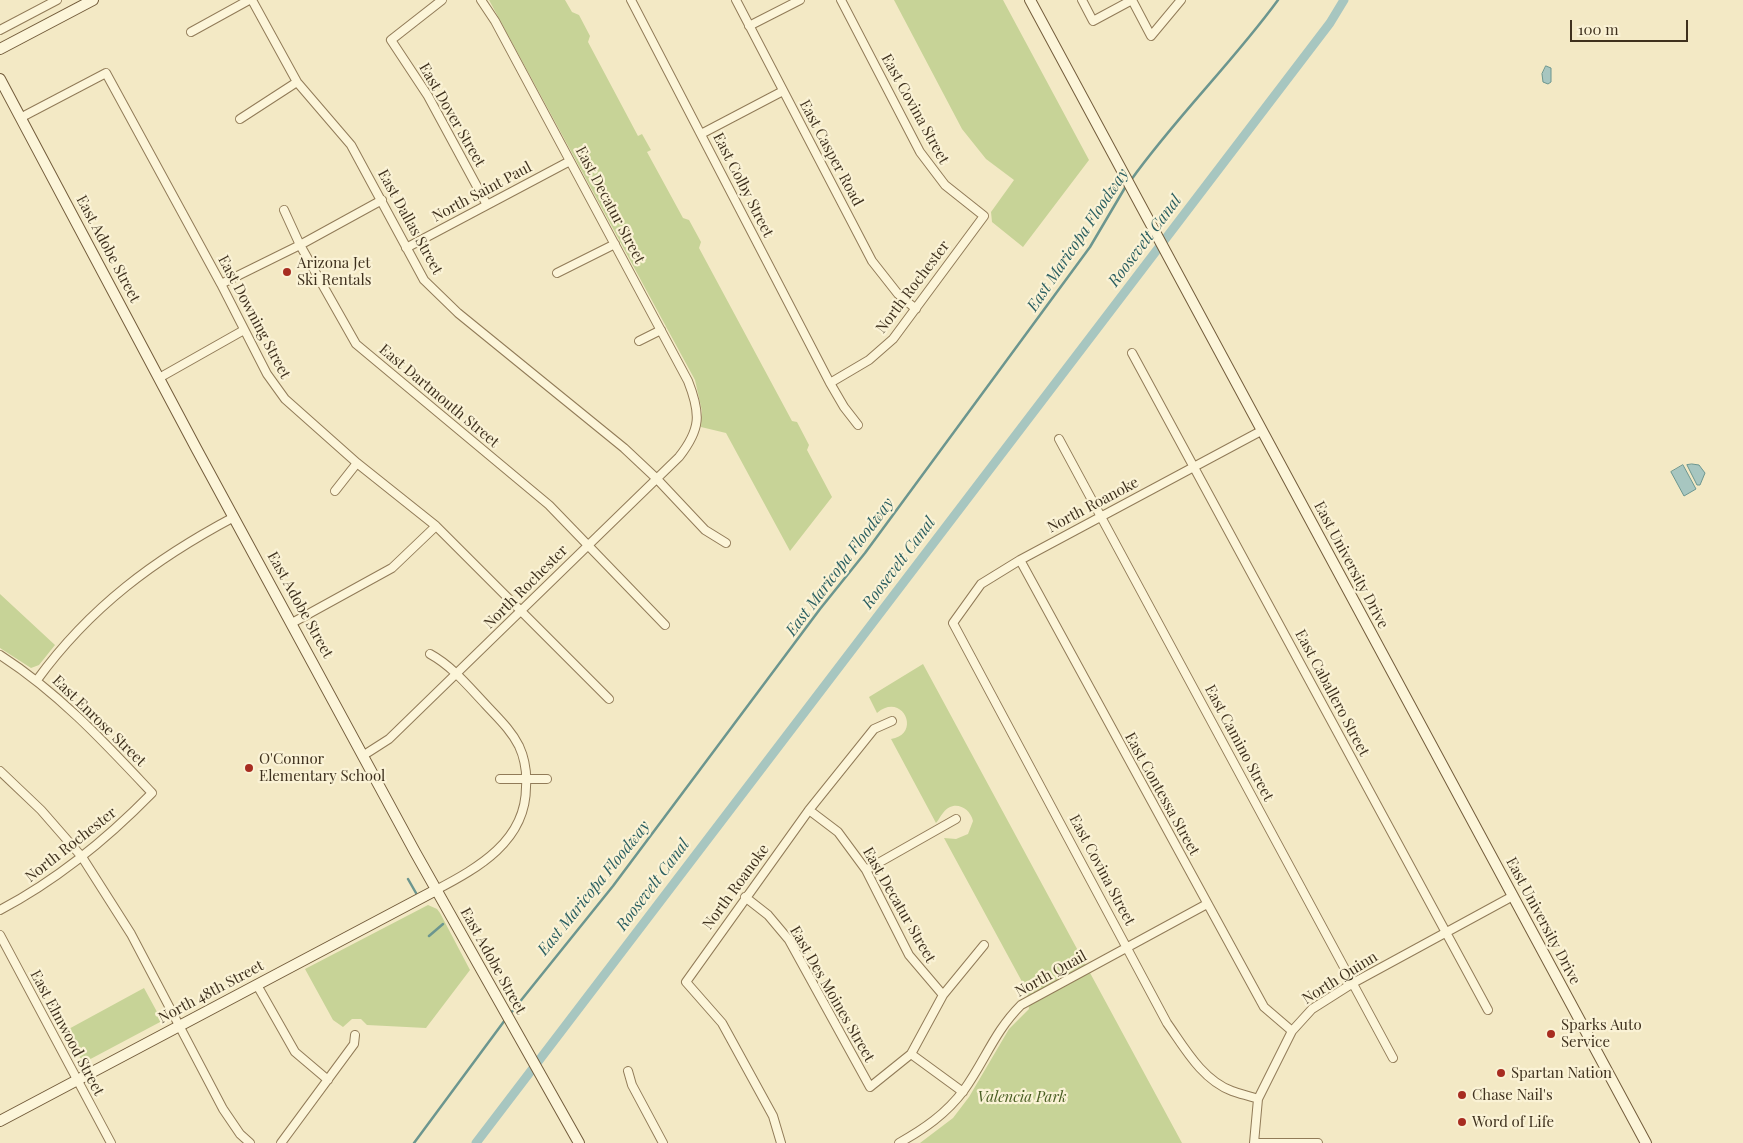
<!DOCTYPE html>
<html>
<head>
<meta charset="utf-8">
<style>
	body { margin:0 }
	#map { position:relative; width:1743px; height:1143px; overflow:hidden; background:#f3e9c5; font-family:"Playfair Display",serif }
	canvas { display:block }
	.scale { position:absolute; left:1570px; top:20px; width:118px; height:22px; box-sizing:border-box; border:2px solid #3f311e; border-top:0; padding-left:6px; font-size:15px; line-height:18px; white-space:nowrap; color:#3f311e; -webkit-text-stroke:4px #faf2d5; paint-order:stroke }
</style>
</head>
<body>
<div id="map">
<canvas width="1743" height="1143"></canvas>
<div class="scale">100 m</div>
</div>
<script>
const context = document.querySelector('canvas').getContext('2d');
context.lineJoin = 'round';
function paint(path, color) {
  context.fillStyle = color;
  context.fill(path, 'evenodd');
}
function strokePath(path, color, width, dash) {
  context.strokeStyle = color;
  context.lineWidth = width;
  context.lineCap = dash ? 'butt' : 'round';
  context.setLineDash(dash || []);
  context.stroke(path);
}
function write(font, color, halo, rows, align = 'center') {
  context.font = font + ' "Playfair Display",serif';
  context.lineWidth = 4.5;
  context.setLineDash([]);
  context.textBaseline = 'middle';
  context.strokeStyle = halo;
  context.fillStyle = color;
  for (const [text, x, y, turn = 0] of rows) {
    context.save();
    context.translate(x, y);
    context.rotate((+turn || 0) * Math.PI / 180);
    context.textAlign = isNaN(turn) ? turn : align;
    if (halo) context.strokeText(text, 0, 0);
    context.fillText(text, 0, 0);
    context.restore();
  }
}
const green = new Path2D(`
	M 489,0 L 565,0 L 572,12 L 579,15 L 590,36 L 588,42 L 638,136 L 642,134 L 651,150 L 647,152 L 683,218 L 689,220 L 701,242 L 699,248 L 792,421 L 797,422 L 809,445 L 807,450 L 832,497 L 790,551 L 726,433 L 701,427 L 702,411 L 695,380 Z
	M 894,0 L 1003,0 L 1089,160 L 1023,247 L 992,222 L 991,212 L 1014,180 L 986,159 L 962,129 Z
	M 0,594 L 55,645 L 39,665 L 31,668 L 0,648 Z
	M 923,664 L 1182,1143 L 920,1143 L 953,1118 L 969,1097 L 1009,1029 L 1029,1009 L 1026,989 L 944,838 L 956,839 L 968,834 L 973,821 C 970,807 953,799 943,813 C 940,816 939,820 936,823 L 891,739 C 922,735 903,691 877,713 L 869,697 Z
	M 428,905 L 437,909 L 440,913 L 470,970 L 426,1028 L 367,1025 L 361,1019 L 352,1019 L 343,1027 L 333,1020 L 305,969 Z
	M 144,988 L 162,1021 L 83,1063 L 65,1031 Z`);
const water = new Path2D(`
	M 1546,66 L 1551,68 L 1551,82 L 1548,84 L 1543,82 L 1542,74 Z
	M 1692,464 L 1699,465 L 1705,473 L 1700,485 L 1697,485 L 1687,465 Z
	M 1683,465 L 1696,489 L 1684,496 L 1671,472 Z`);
const stream = new Path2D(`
	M 1131,180 C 1176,117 1232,63 1278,0
	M 408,879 L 416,893
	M 429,936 L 443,924
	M 510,1014 L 613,886 L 820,609 L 865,553 L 1090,247 L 1126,186
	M 414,1143 L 505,1020`);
const canal = new Path2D(`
	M 476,1143 L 1330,23 L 1344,0`);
const street = new Path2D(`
	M 252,0 L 297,82 L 351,145 L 424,280 L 458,313 L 624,448 L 657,479 L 705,530 L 726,543
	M 442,0 L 391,40 L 428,96 L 487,205
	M 631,0 L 830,383 L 844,407 L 858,425
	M 736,0 L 872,261 L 898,294 L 916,309
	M 1082,0 L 1093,21 L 1132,0
	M 1132,0 L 1151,36 L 1181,0
	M 749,26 L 800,0
	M 0,30 L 57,0
	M 191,32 L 249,0
	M 22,117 L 106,73 L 221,284 L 267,374 L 285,399 L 357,463 L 436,526 L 609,699
	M 240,119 L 297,82
	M 701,134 L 783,91
	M 284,210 L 300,245 L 356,344 L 549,505 L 665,625
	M 406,248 L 570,161
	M 557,273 L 615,244
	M 221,284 L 300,245 L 382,200
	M 639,341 L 661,330
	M 1132,353 L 1488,1010
	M 159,378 L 244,330
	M 830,383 L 869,360 L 893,339 L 984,216 L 945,185 L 920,152 L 841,0
	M 1059,439 L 1393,1058
	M 335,491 L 357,463
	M 1020,560 L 1264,1007 L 1292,1031
	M 292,623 L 392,568 L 436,526
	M 430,654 C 452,666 468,686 486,705 C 498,718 511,730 519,746 C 525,759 527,773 526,787 C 526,841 478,868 436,890
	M 0,655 C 59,693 105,743 152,793 C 107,839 57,880 0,910
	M 37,680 C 90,607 155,559 234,517
	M 364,755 L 389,739 L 679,457 C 701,429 701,414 688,381 L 495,21 L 481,0
	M 0,771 L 41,810 L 82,857 L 131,934 L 223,1109 L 240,1134 L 250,1143
	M 500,779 L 547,779
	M 809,810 L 838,832 L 866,870 L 909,955 L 943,995
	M 866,870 L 956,819
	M 745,897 L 768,915 L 789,940 L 870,1087 L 911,1054 L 943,995 L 984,945
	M 0,935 L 111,1143
	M 257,985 L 295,1052 L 328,1080
	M 911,1054 L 963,1092
	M 628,1071 L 632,1085 L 663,1143
	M 1258,1099 C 1250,1096 1240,1094 1232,1091 C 1202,1080 1184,1047 1167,1023 L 953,623 L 981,584 L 1020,560 L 1261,431
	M 281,1143 L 354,1044 L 355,1035
	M 781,1143 L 773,1116 L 722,1023 L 686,982 L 809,810 L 874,729 L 892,721
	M 899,1143 C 924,1129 946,1114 964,1090 C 985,1061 994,1032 1021,1005 L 1207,904
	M 1254,1143 L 1258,1099 L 1292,1031 L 1312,1009 L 1353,983 L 1513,896
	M 1254,1143 L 1318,1143`);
const secondary = new Path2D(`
	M 1030,0 L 1646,1143
	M 0,49 L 93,0
	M 0,79 L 196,448 L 415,852 L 579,1143
	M 0,1121 L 436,890`);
const markers = [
	[287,272,5,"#a72c20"],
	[249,768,5,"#a72c20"],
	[1551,1034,5,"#a72c20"],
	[1501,1073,5,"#a72c20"],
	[1462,1095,5,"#a72c20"],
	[1462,1122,5,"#a72c20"]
];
const streetNames = [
	["East Covina Street",915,109,61],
	["East Dover Street",452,115,60],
	["East Casper Road",831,153,62],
	["East Colby Street",743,185,63],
	["North Saint Paul",482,192,-28],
	["East Decatur Street",610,205,62],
	["East Dallas Street",410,222,61],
	["East Adobe Street",108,249,62],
	["North Rochester",913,287,-53],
	["East Downing Street",254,317,62],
	["East Dartmouth Street",439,396,40],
	["North Roanoke",1093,505,-28],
	["East University Drive",1351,565,62],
	["North Rochester",526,587,-45],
	["East Adobe Street",300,605,61],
	["East Caballero Street",1332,693,62],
	["East Enrose Street",99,721,44],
	["East Camino Street",1239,743,62],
	["East Contessa Street",1162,794,61],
	["North Rochester",71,845,-38],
	["East Covina Street",1102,870,62],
	["North Roanoke",736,887,-54],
	["East Decatur Street",899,905,60],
	["East University Drive",1543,921,62],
	["East Adobe Street",493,961,61],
	["North Quail",1051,974,-29],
	["North Quinn",1340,978,-32],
	["North 48th Street",211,992,-28],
	["East Des Moines Street",832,994,60],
	["East Elmwood Street",67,1033,62]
];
const poiNames = [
	["Arizona Jet",297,263],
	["Ski Rentals",297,280],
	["O'Connor",259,759],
	["Elementary School",259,776],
	["Sparks Auto",1561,1025],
	["Service",1561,1042],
	["Spartan Nation",1511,1073],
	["Chase Nail's",1472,1095],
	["Word of Life",1472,1122]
];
const parkNames = [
	["Valencia Park",1022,1097]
];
const waterNames = [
	["East Maricopa Floodway",1078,240,-56],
	["Roosevelt Canal",1145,241,-53],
	["Roosevelt Canal",899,563,-53],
	["East Maricopa Floodway",840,567,-53],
	["Roosevelt Canal",653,885,-53],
	["East Maricopa Floodway",594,888,-51]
];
paint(green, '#c7d397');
paint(water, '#a7c6c0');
strokePath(water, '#6c968f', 1);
strokePath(stream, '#6c968f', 2.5);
strokePath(canal, '#a7c6c0', 9);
strokePath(street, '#917b58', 10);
strokePath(secondary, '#735c3b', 12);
strokePath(street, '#fcf5d9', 8);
strokePath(secondary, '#fcf5d9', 10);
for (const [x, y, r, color] of markers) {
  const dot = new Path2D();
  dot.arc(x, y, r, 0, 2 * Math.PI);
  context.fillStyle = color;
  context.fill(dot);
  strokePath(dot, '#faf2d5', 2);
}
write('15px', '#3f311e', '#faf2d5', streetNames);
write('15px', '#3f311e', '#faf2d5', poiNames, 'left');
write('italic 15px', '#495e22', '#faf2d5', parkNames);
write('italic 16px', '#2b5f61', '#faf2d5', waterNames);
</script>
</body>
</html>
